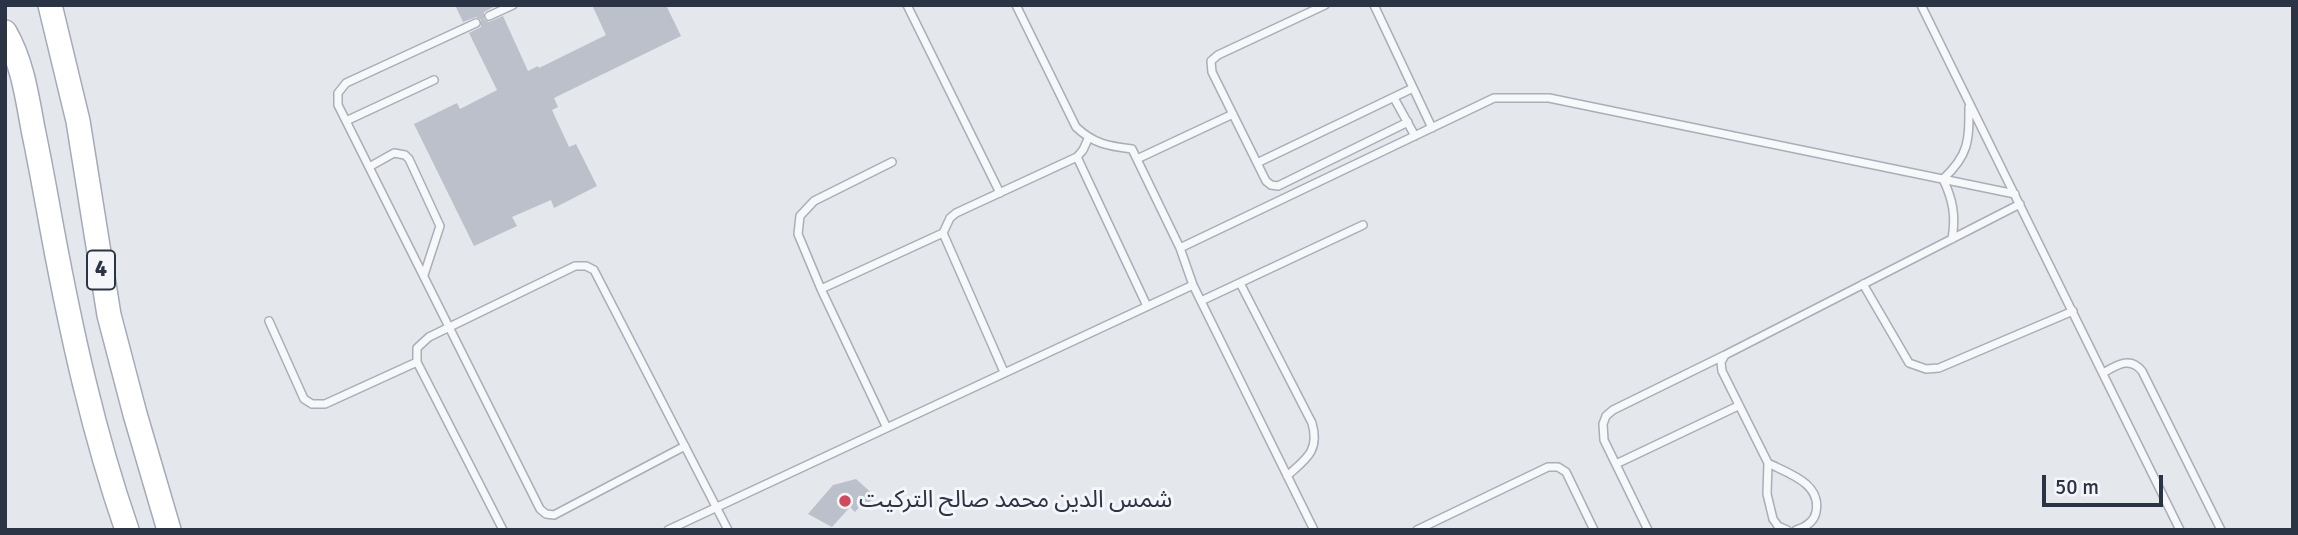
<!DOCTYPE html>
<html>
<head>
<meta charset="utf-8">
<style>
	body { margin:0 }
	#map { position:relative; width:2298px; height:535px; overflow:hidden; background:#e4e7ec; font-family:Signika,sans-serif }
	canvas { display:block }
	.frame { position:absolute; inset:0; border:7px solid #2b3445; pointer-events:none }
	.scale { position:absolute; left:2042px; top:475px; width:121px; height:32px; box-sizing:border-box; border:4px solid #2b3445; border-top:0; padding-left:9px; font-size:21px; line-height:24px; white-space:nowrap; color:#2b3445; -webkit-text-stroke:5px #f4f6f9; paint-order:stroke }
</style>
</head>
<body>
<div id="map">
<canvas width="2298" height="535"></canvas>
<div class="frame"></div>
<div class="scale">50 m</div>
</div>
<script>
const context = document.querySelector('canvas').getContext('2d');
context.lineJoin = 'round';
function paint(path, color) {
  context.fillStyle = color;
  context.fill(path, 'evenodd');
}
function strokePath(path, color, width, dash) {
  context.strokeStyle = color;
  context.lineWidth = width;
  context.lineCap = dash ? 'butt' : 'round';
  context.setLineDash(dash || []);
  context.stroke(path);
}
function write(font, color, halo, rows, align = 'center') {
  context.font = font + ' Signika,"Noto Sans Arabic",sans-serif';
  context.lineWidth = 6;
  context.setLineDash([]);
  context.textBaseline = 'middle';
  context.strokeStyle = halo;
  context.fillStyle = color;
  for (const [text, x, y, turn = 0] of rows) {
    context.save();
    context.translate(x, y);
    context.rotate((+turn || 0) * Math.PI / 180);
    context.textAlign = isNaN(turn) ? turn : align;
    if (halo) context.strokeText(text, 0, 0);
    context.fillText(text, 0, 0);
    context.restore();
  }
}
const building = new Path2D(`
	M 455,5 L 497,5 L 484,12 L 484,19 L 489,22 L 503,16 L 528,71 L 538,66 L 539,68 L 606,35 L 592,5 L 666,5 L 681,36 L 554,98 L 558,107 L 552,110 L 569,147 L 576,144 L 597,186 L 554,208 L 551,200 L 512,217 L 517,226 L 474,246 L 414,124 L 457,103 L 460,109 L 497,90 L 469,33 L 481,27 L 481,20 L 476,17 L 463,22 Z
	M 856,479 L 875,496 L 863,509 L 860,506 L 855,512 L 850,507 L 832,527 L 808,514 L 833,485 Z`);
const service = new Path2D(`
	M 907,5 L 1000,193
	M 1016,5 L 1076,127 C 1094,144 1108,146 1132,149 L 1180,248 L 1193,285 L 1314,530
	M 1325,5 L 1218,55 L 1211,61 L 1212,72 L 1266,181 L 1271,185 L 1278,186 L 1408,122
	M 1374,5 L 1432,128
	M 1921,5 L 2180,530
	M 489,16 L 513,5
	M 476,23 L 346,83 L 338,93 L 338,105 L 540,509 L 546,514 L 554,515 L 685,446
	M 1394,98 L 1415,136
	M 346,121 L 434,80
	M 1077,157 L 1147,306
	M 1137,159 L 1233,114
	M 1257,163 L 1413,88
	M 369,167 L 394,153 L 405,155 L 409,159 L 440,226 L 424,275
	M 943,233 L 1004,372
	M 1952,239 C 1956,216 1953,200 1943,179 C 1969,155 1969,141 1969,107
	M 1180,248 L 1494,98 L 1549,98 L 2015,194
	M 1240,283 L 1312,423 C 1320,451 1306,459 1287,476
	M 1863,284 L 1909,363 L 1926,369 L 1939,368 L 2073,311
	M 821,289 L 943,233 L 950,218 L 956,213 L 1077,157 L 1083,150 L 1088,139
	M 1201,301 L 1363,225
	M 269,321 L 304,399 L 312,404 L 325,404 L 417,362
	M 2103,373 C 2117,365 2130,356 2142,371 L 2221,530
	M 886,426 L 821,289 L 798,234 L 800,216 L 814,201 L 892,162
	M 1768,463 C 1787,473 1822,483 1816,512 C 1814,522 1806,527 1796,530
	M 1616,464 L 1738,406
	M 503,530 L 417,362 L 417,348 L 429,337 L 575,266 L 586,266 L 594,270 L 728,530
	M 668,530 L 1193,285
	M 1417,530 L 1548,467 L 1558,467 L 1566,472 L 1594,530
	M 1648,530 L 1604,440 L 1603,424 L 1606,416 L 1613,410 L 1725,355
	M 1787,530 L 1778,526 L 1773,519 L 1767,494 L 1768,463 L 1722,371 L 1721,362 L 1725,355 L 2020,204`);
const primary = new Path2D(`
	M 50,5 L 78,121 L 109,315 L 135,414 L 169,530
	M 5,32 C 22,61 27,96 33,129 C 40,162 46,196 52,229 C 71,331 93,432 127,530`);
const markers = [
	[845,501,7,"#d1495b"]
];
const shields = [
	[101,270,28]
];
const shieldNames = [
	["4",101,270]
];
const poiNames = [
	["شمس الدين محمد صالح التركيت",859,501]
];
paint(building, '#bbc0ca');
strokePath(service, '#a9aeb7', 10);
strokePath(primary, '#a3abb8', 26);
strokePath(service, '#f7f8fa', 7);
strokePath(primary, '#fff', 23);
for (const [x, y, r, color] of markers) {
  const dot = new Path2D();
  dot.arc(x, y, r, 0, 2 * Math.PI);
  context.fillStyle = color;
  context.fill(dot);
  strokePath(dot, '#f4f6f9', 2.5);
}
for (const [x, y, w] of shields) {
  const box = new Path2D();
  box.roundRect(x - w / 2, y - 19.5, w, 39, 5);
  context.fillStyle = '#f4f6f9';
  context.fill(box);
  strokePath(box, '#2b3445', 2);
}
write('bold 23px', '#2b3445', null, shieldNames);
write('24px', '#2b3445', '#f4f6f9', poiNames, 'left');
</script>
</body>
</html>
